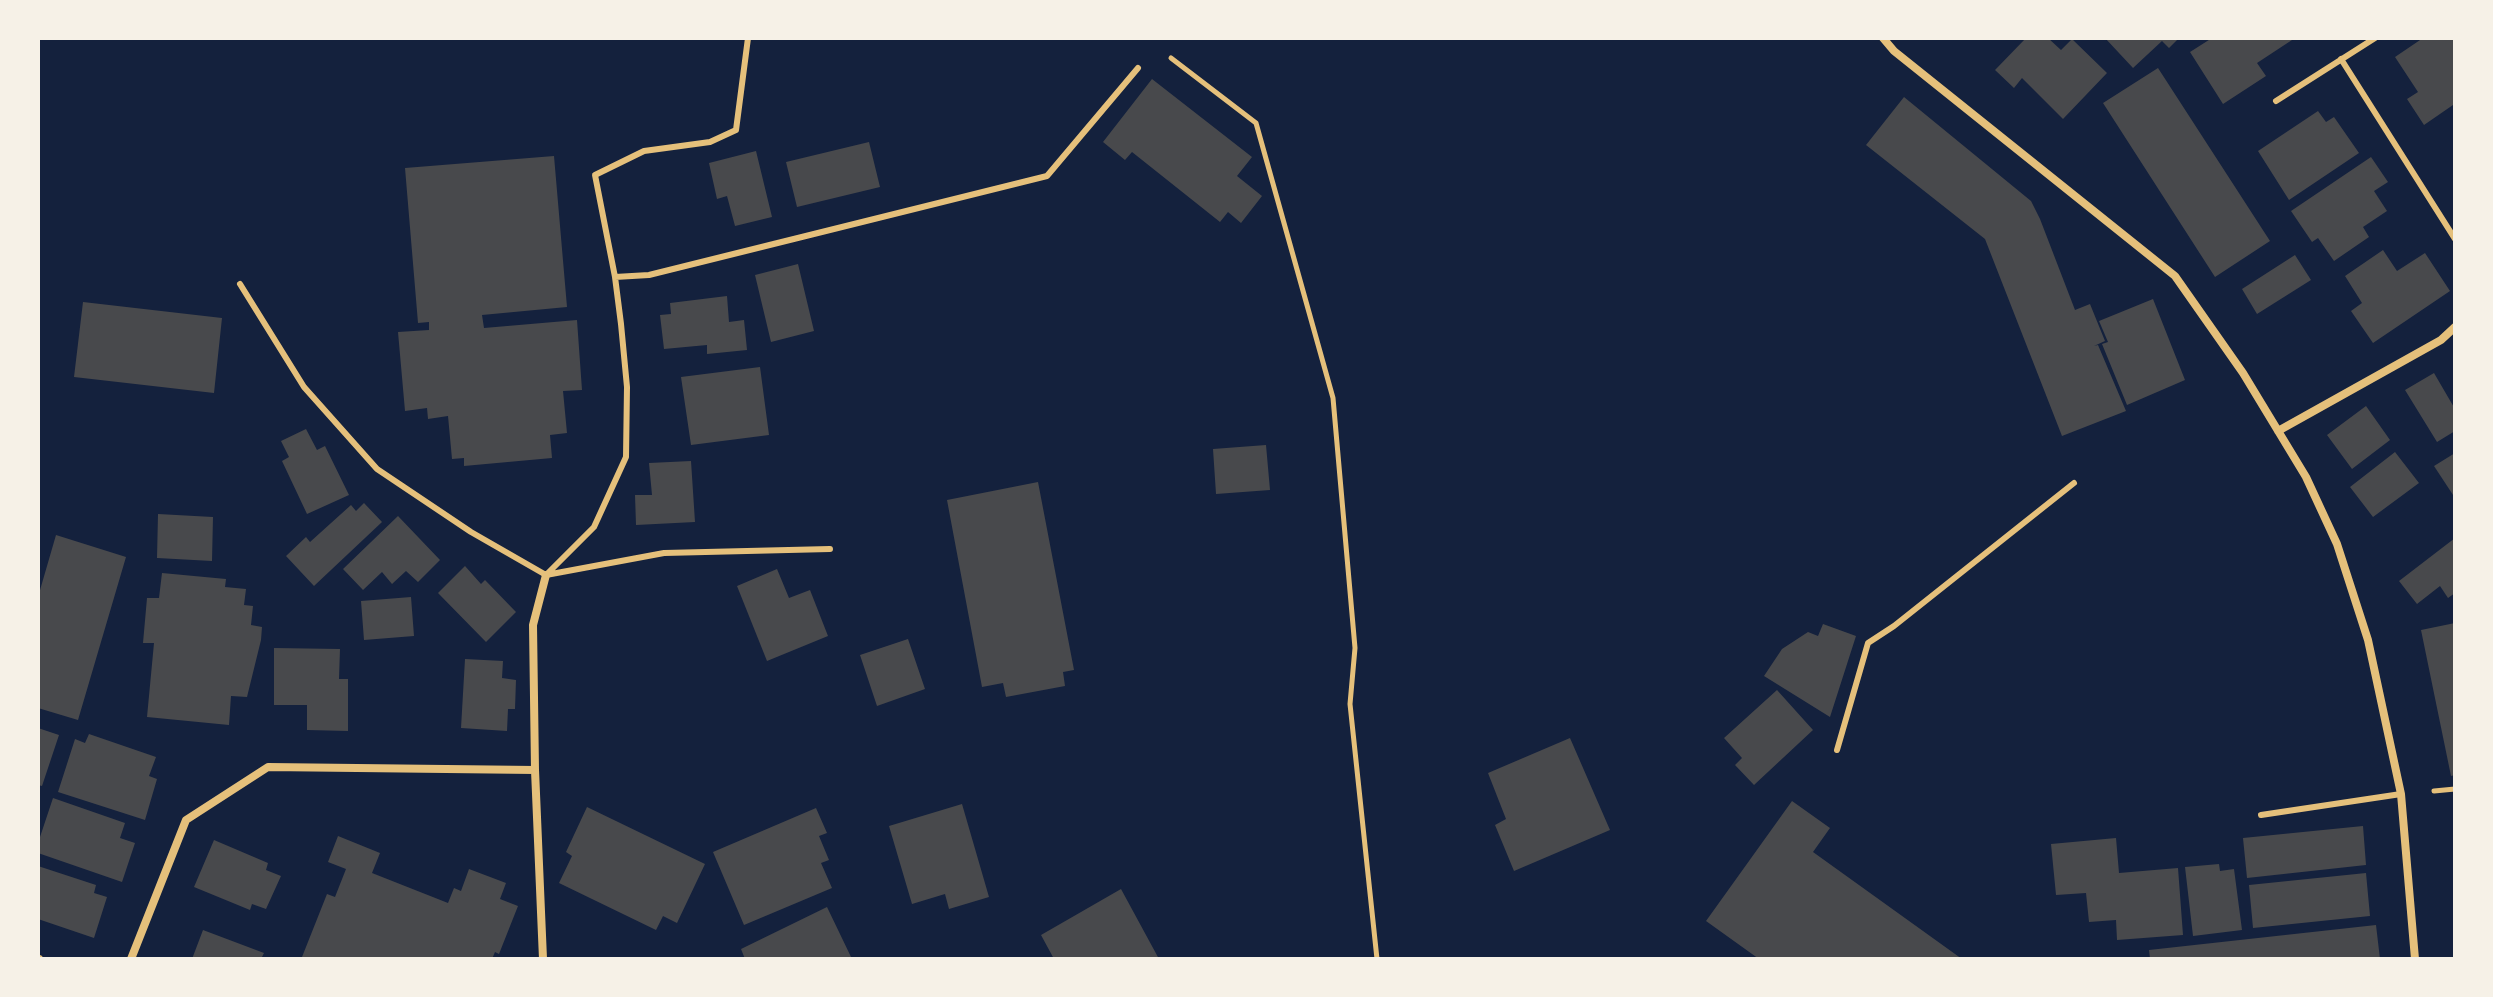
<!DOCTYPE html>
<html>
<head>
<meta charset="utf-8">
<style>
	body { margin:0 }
	#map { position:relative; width:2493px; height:997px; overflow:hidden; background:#14213d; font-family:"Noto Serif",serif }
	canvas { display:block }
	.frame { position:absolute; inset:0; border:40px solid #f6f1e7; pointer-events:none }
</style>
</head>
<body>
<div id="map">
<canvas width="2493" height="997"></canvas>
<div class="frame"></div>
</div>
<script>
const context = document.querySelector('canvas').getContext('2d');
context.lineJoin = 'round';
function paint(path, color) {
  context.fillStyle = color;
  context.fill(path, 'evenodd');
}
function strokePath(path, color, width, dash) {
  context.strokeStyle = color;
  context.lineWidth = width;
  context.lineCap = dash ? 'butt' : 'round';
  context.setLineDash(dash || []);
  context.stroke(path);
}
const building = new Path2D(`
	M 2026,38 L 2048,38 L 2061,50 L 2072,39 L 2107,73 L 2063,119 L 2022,78 L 2014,88 L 1995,70 Z
	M 2105,38 L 2179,38 L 2169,48 L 2162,41 L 2133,68 Z
	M 2212,38 L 2290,38 L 2292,40 L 2257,63 L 2266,76 L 2223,104 L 2190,52 Z
	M 2423,38 L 2455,38 L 2455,108 L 2453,105 L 2424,125 L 2407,99 L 2418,92 L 2395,57 Z
	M 2158,68 L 2270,241 L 2215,277 L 2103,103 Z
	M 1152,79 L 1252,157 L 1237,176 L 1262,196 L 1241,223 L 1228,212 L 1220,222 L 1132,152 L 1125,160 L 1103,142 Z
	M 1904,97 L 2031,201 L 2040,219 L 2075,310 L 2090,304 L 2105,341 L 2094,346 L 2098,345 L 2126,411 L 2062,436 L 1985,239 L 1866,145 Z
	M 2318,111 L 2326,122 L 2334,117 L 2359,153 L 2289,200 L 2258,151 Z
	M 869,142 L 880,187 L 797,207 L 786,162 Z
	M 756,151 L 772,217 L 735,226 L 727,196 L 717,199 L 709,163 Z
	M 554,156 L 567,307 L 482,315 L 484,328 L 577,320 L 582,390 L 563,391 L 567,433 L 550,435 L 552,458 L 464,466 L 464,458 L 452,459 L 448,416 L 428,419 L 427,408 L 405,411 L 398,332 L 429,330 L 429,322 L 418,323 L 405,168 Z
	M 2371,157 L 2388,182 L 2374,191 L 2387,211 L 2363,227 L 2369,237 L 2334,261 L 2318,238 L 2312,242 L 2291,211 Z
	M 2383,250 L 2397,271 L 2425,253 L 2450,291 L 2373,343 L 2351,311 L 2362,303 L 2345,276 Z
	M 2295,255 L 2311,280 L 2257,314 L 2242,289 Z
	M 798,264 L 814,331 L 771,342 L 755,275 Z
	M 727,296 L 729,322 L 744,320 L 747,350 L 707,354 L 707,345 L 664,349 L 660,315 L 671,314 L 670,303 Z
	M 2153,299 L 2185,380 L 2127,405 L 2102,344 L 2108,342 L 2099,321 Z
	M 83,302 L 222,318 L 214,393 L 74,377 Z
	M 760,367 L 769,435 L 691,445 L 681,377 Z
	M 2434,373 L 2455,409 L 2455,431 L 2437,442 L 2405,390 Z
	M 2366,406 L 2390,440 L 2352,469 L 2327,435 Z
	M 306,429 L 317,450 L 325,446 L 349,495 L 307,514 L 282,461 L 289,457 L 281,441 Z
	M 1266,445 L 1270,490 L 1216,494 L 1213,449 Z
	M 2395,452 L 2419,483 L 2373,517 L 2350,487 Z
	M 2455,453 L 2455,498 L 2434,466 Z
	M 691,461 L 695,522 L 636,525 L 635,495 L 652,495 L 649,463 Z
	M 1038,482 L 1074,670 L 1063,672 L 1065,686 L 1006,697 L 1003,683 L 982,687 L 947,500 Z
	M 364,503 L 382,522 L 314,586 L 286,556 L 306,537 L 310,542 L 351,505 L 356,511 Z
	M 158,514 L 213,517 L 212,561 L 157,558 Z
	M 398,516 L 440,560 L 418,582 L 406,571 L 392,584 L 382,572 L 363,590 L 343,569 Z
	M 56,535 L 126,557 L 78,720 L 38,708 L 38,597 Z
	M 2455,538 L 2455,593 L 2448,598 L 2440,586 L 2417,604 L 2399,581 Z
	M 465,566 L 481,584 L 485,580 L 516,612 L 486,642 L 438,593 Z
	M 777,569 L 789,598 L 810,590 L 828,636 L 767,661 L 737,586 Z
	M 162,573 L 226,579 L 225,587 L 246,589 L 244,605 L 253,606 L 251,625 L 262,627 L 261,640 L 247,697 L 231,696 L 229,725 L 147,717 L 154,643 L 143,643 L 147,598 L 159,598 Z
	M 411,597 L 414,636 L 364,640 L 361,601 Z
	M 2455,623 L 2455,775 L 2451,776 L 2421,630 Z
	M 1823,624 L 1856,636 L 1830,717 L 1764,676 L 1782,649 L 1808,632 L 1818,636 Z
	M 908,639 L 925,689 L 877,706 L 860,655 Z
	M 274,648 L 340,649 L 339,679 L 348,679 L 348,731 L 307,730 L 307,705 L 274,705 Z
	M 465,659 L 503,661 L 502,678 L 516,680 L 515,709 L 508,709 L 507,731 L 461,728 Z
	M 1777,690 L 1813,730 L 1754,785 L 1735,765 L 1742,758 L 1724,738 Z
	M 38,728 L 59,735 L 42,786 L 38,785 Z
	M 89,734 L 156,757 L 149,776 L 157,779 L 145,820 L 58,792 L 75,739 L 85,743 Z
	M 1570,738 L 1610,830 L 1514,871 L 1495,825 L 1506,819 L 1488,773 Z
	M 53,798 L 125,823 L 120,838 L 135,843 L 122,882 L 38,853 L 38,843 Z
	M 1792,801 L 1830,828 L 1813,852 L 1962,959 L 1759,959 L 1706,921 Z
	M 962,804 L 989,897 L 949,909 L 945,894 L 912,904 L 889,826 Z
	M 587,807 L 705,864 L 677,923 L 663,916 L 656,930 L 559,883 L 572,856 L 566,852 Z
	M 816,808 L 827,833 L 819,836 L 829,860 L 821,863 L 832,888 L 744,925 L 713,852 Z
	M 2363,826 L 2366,865 L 2247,878 L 2243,838 Z
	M 338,836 L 380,853 L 372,873 L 448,903 L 454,888 L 461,891 L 469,869 L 506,883 L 500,899 L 518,906 L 499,954 L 495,952 L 492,959 L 307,959 L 302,957 L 327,894 L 335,897 L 346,869 L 328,862 Z
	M 2116,838 L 2119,873 L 2178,868 L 2183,935 L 2117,940 L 2116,920 L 2089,922 L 2086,893 L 2056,895 L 2051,844 Z
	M 214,840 L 268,863 L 266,870 L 281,876 L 266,909 L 252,904 L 250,910 L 194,887 Z
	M 2219,864 L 2220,871 L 2234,869 L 2242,930 L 2193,936 L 2185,867 Z
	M 38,866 L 96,885 L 94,893 L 107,897 L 94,938 L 38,919 Z
	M 2366,873 L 2370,916 L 2253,928 L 2249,885 Z
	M 1121,889 L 1159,959 L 1054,959 L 1041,935 Z
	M 827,907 L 852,959 L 745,959 L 741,949 Z
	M 2376,925 L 2380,959 L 2150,959 L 2149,950 Z
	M 203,930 L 264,953 L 261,959 L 192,959 Z`);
const path = new Path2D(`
	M 1171,58 L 1256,123 L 1333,398 L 1355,648 L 1350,704 L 1377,959
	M 2434,791 L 2455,789`);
const service = new Path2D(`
	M 2341,59 L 2455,239
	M 2276,101 L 2375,38
	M 615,277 L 649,275 L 1047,176 L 1138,68
	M 240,284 L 304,387 L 377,469 L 471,532 L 546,575 L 664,553 L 830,549
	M 546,575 L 594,527 L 626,457 L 627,387 L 621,324 L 615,277 L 595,175 L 644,151 L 710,142 L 736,130 L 748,38
	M 1837,750 L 1868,643 L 1894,626 L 2074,483
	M 2261,815 L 2401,794`);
const minor = new Path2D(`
	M 1883,38 L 1894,51 L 2175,276 L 2243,373 L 2306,477 L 2337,544 L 2368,640 L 2401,794 L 2415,959
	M 2278,431 L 2441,340 L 2455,327
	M 38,959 L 39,959
	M 131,959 L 186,820 L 268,767 L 535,770
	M 543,959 L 535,770 L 533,625 L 546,575`);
paint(building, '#48494c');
strokePath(path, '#e5c07b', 5);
strokePath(service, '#e5c07b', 6);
strokePath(minor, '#e5c07b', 8);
</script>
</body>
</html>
